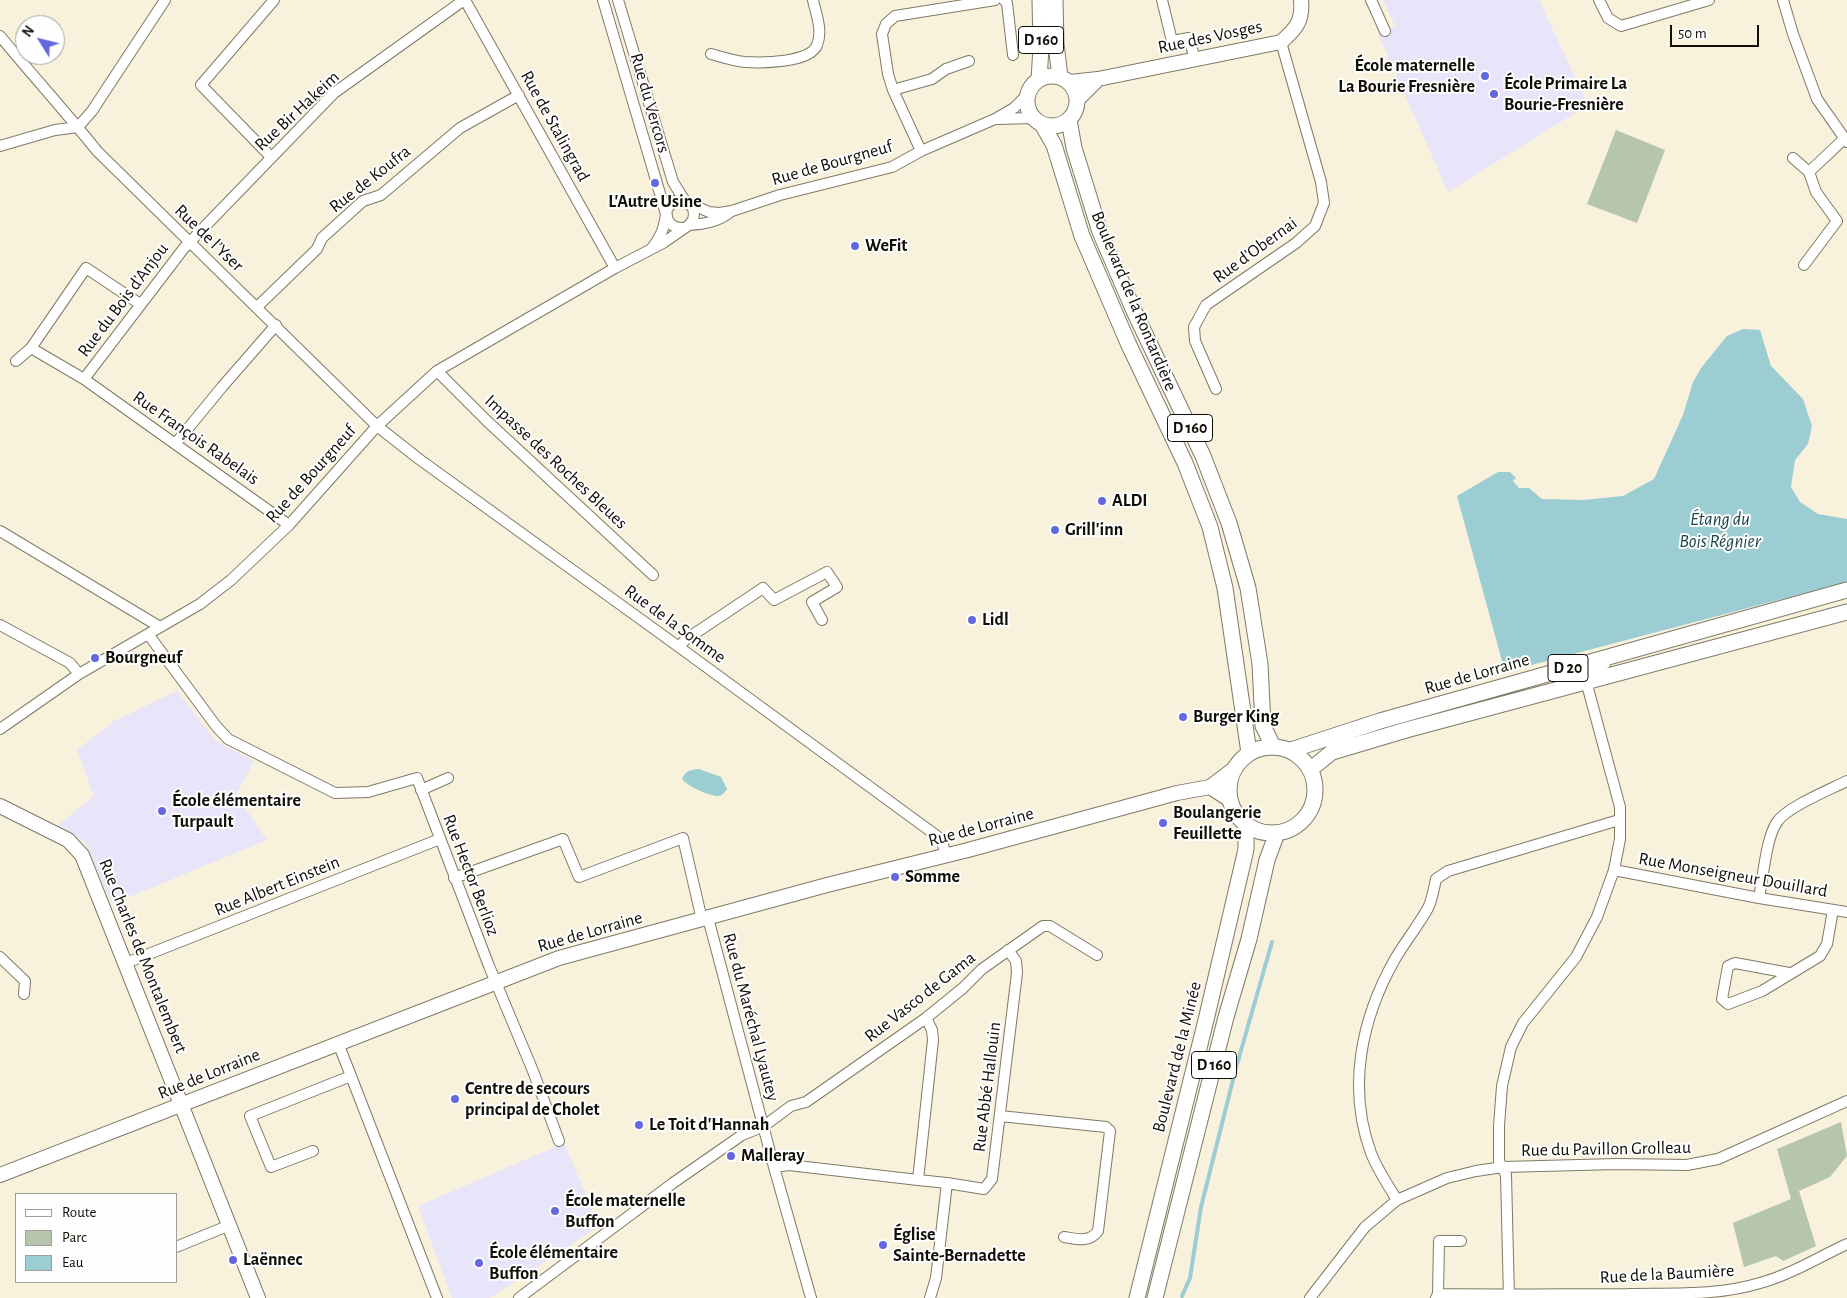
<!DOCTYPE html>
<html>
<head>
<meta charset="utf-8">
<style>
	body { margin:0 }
	#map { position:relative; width:1847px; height:1298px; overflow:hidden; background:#f8f1dc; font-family:"Alegreya Sans",sans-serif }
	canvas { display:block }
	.legend { position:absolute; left:15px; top:1193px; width:162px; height:90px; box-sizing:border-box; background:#fefefe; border:1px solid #9f9e9b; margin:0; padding:6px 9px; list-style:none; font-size:15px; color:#100e07 }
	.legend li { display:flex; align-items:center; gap:10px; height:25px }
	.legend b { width:25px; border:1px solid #9f9e9b }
	.north { position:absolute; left:15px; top:15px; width:50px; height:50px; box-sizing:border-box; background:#fefefe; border:1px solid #9f9e9b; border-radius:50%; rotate:306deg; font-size:14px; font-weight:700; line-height:20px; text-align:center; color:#100e07 }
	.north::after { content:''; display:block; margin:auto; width:18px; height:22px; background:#6368e0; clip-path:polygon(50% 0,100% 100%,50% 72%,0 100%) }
	.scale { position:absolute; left:1670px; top:25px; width:89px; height:22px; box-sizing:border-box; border:2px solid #100e07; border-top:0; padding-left:6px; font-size:15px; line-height:18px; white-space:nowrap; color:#100e07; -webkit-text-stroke:4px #fefefe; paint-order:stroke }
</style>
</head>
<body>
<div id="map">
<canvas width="1847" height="1298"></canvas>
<ul class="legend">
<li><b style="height:6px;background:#fff"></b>Route</li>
<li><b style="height:14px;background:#b6c6ac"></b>Parc</li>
<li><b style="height:14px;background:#9bcdd3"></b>Eau</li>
</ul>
<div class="north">N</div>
<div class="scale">50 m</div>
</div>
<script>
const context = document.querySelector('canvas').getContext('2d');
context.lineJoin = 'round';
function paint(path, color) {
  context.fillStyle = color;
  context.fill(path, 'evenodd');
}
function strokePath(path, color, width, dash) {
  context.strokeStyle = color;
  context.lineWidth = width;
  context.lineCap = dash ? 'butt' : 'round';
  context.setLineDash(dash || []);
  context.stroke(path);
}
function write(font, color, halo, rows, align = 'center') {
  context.font = font + ' "Alegreya Sans",sans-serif';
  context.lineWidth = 4;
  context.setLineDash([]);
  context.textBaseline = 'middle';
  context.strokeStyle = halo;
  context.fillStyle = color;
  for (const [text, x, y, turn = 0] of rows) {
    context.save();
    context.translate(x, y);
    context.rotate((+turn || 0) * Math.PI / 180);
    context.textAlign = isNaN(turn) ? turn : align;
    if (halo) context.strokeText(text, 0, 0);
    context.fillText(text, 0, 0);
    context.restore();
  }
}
const education = new Path2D(`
	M 1383,0 L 1539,0 L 1588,105 L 1448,192 L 1378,34 L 1395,26 Z
	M 177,691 L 216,741 L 254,761 L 236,795 L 267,840 L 112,904 L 85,842 L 57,826 L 94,796 L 77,750 L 114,721 Z
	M 564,1143 L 599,1226 L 490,1298 L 452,1298 L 418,1206 Z`);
const green = new Path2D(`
	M 1616,130 L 1665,150 L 1637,223 L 1587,204 Z
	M 1841,1122 L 1847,1156 L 1830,1177 L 1799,1191 L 1816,1246 L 1783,1261 L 1776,1256 L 1744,1267 L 1733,1223 L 1791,1199 L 1777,1149 Z`);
const water = new Path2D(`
	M 1743,329 L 1760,330 L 1771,366 L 1803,399 L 1812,426 L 1808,444 L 1795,460 L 1791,487 L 1800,502 L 1818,514 L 1847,519 L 1847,582 L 1505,672 L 1457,496 L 1498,472 L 1510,472 L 1516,478 L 1513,481 L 1519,488 L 1529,488 L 1542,499 L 1583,500 L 1623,496 L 1654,479 L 1683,415 L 1693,382 L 1701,368 L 1727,336 Z
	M 699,769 L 721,777 L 727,789 C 725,792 722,796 718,796 C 709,796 687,786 682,779 C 686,770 691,770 699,769 Z`);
const stream = new Path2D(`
	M 1182,1296 L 1190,1278 L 1201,1207 L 1236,1068 L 1272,942`);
const street = new Path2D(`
	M 465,0 L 615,268
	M 603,0 L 666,214 C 664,228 661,237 652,248
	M 1004,0 L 1007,3 L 1013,55
	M 1162,0 L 1172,41 L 1189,38 L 1195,60
	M 1371,0 L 1385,31
	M 1599,0 L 1608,18 L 1621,26 L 1709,0
	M 1783,0 L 1793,34 L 1817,99 L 1847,142
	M 0,36 C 32,75 66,112 97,151 L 377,426 L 419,459 L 679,647 L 937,836 L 942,842 L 946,855
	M 711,54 C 722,57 734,61 745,62 C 762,63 810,63 817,45 C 823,31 816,14 813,0
	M 893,90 L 932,79 L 946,69 L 969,61
	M 998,119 L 1033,118
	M 78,127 L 92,111 L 165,0
	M 0,146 L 55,130 L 78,127
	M 921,151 L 893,90 L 888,74 L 882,34 L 886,24 L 895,16 L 995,0
	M 271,157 L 201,85 L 274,0
	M 1793,158 L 1809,172 L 1844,139
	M 689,225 C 704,224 717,222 729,213
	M 683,228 C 671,228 665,221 667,209 L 674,201 L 684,201 L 709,212 L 719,213 L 732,211 L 780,195 L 892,167 L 921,151 L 995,119 L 1014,108 L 1027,95
	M 1804,265 L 1837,221 L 1816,192 L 1809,172
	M 257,307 L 317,249 L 322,238 L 363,201 L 381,195 L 460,128 L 519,95
	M 31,348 L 84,379 L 289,525
	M 16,361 L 31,348 L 86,268 L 140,304
	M 437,371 L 488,422 L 653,575
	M 84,379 L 184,248 L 334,93 L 464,0
	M 1216,389 L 1195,341 L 1194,327 L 1206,305 L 1296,243 L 1315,226 L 1324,203 L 1321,182 L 1281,42
	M 176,443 L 222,387 L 276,325
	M 0,531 L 160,627
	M 0,625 L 70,663 L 79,674
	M 148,634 L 216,726 L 228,739 L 335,793 L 368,792 L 417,778 L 489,966 L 533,1071 L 559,1141
	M 679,647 L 685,640 L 763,588 L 774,600 L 827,572 L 837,587 L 812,602 L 822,620
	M 0,729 L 79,674 L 200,604 L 231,580 L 289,525 L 377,426 L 437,371 L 615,268 L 663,243 L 689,225 L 693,220 L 694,214 L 693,208 L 683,198 L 673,182 L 618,0
	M 421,790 L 448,778
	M 1614,870 L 1759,898 L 1847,912
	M 454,878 L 563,839 L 579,877 L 683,838 L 702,920
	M 1759,898 C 1763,878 1766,838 1777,822 C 1787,807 1829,790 1847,781
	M 708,918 L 774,1167 L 811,1298
	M 0,957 L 25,981 L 24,994
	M 126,963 L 440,839
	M 1789,973 L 1735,963 L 1728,966 L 1722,999 L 1728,1004 L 1762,991 L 1820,956 L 1827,944 L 1833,910
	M 338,1043 L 351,1076
	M 1000,1116 L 1106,1127 L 1110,1131 L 1098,1231 C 1089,1243 1077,1239 1064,1237
	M 313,1151 L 271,1167 L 250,1116 L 351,1076 L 437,1298
	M 774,1167 L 789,1165 L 918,1180 L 933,1040 L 932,1030 L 926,1018
	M 918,1180 L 947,1183 L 984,1189 L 992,1179 L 1017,973 L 1016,961 L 1008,950
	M 1397,1200 C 1388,1185 1377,1169 1371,1153 C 1347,1088 1361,1019 1395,959 C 1405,942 1418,926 1428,908 C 1432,900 1434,888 1436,879 L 1448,871 L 1619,820
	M 176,1247 L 230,1225
	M 1438,1294 L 1439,1241 L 1461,1241
	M 519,1298 L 673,1183 L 742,1135 L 764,1126 L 791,1106 L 806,1102 L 926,1018 L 963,988 L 982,969 L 1043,926 L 1050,926 L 1097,955
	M 930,1298 L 936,1278 L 947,1183
	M 1310,1298 L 1365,1227 L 1397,1200 L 1447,1178 L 1476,1171 L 1503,1167 L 1617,1164 L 1687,1165 L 1718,1159 L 1847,1101
	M 1436,1298 L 1438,1294 C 1502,1295 1565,1294 1628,1294 C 1672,1293 1718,1296 1760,1283 C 1790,1275 1819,1257 1847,1244
	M 1509,1298 L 1506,1175 L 1499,1161 L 1499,1126 L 1502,1086 L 1511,1047 L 1523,1023 L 1576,957 L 1597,917 L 1614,870 L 1620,839 L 1620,807 L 1586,681 C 1589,671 1595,668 1605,664`);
const secondary = new Path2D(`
	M 1070,82 L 1098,79 L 1281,42 C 1296,29 1303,21 1301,0
	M 1077,100 L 1098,79
	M 1210,787 L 1230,800
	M 0,806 L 68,840 L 82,855 L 258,1298
	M 0,1175 L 559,958 L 827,885 L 968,850 L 1177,793 L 1210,787 L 1235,768`);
const primary = new Path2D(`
	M 1055,0 L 1056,44 L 1060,77
	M1027 101a25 25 0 1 1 50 0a25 25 0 1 1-50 0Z
	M 1039,80 L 1041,47 L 1040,0
	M 1069,120 L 1074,148 L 1100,232 L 1134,311 L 1203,456 L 1229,523 L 1248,588 L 1260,664 L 1263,726 L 1273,746
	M 1043,126 L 1054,145 L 1082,236 L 1128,343 L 1185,463 L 1210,527 L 1225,588 L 1249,753
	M1229 790a43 43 0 1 1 86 0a43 43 0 1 1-86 0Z
	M 1291,750 L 1380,721 L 1847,590
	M 1311,769 L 1332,752 L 1406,730 L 1847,612
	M 1137,1298 L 1206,1020 L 1244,858 L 1246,849 L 1246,825
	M 1155,1298 L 1226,1017 L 1249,939 L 1267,860 L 1277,833`);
const markers = [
	[1485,76,5,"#6368e0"],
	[1494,94,5,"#6368e0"],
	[655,183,5,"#6368e0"],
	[855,246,5,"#6368e0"],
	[1102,501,5,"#6368e0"],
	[1055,530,5,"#6368e0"],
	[972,620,5,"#6368e0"],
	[95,658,5,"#6368e0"],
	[1183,717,5,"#6368e0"],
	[162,811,5,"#6368e0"],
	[1163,823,5,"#6368e0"],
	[895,877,5,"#6368e0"],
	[455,1099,5,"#6368e0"],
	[639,1125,5,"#6368e0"],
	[731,1156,5,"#6368e0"],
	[555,1211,5,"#6368e0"],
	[883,1245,5,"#6368e0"],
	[233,1260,5,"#6368e0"],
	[479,1263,5,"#6368e0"]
];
const shields = [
	[1041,40,45],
	[1190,428,45],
	[1568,668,40],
	[1214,1065,45]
];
const shieldNames = [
	["D 160",1041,40],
	["D 160",1190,428],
	["D 20",1568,668],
	["D 160",1214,1065]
];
const streetNames = [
	["Rue des Vosges",1210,37,-12],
	["Rue du Vercors",650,103,74],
	["Rue Bir Hakeim",297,111,-43],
	["Rue de Stalingrad",555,126,61],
	["Rue de Bourgneuf",832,163,-16],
	["Rue de Koufra",370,179,-38],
	["Rue de l’Yser",209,238,44],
	["Rue d’Obernai",1255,250,-36],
	["Rue du Bois d’Anjou",123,300,-53],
	["Boulevard de la Rontardière",1134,301,67],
	["Rue François Rabelais",196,438,35],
	["Impasse des Roches Bleues",556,462,43],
	["Rue de Bourgneuf",311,474,-48],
	["Rue de la Somme",675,624,36],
	["Rue de Lorraine",1477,674,-16],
	["Rue de Lorraine",981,827,-15],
	["Rue Hector Berlioz",471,875,69],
	["Rue Monseigneur Douillard",1733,875,10],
	["Rue Albert Einstein",277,886,-22],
	["Rue de Lorraine",590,932,-16],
	["Rue Charles de Montalembert",143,956,68],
	["Rue Vasco de Gama",920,997,-38],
	["Rue du Maréchal Lyautey",751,1017,75],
	["Boulevard de la Minée",1177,1057,-76],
	["Rue de Lorraine",209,1074,-22],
	["Rue Abbé Hallouin",987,1087,-83],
	["Rue du Pavillon Grolleau",1606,1149,-1],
	["Rue de la Baumière",1667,1274,-3]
];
const poiNames = [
	["École maternelle",1475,66,"right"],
	["La Bourie Fresnière",1475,87,"right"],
	["École Primaire La",1504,84],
	["Bourie-Fresnière",1504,105],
	["L'Autre Usine",655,202,"center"],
	["WeFit",865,246],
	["ALDI",1112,501],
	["Grill'inn",1065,530],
	["Lidl",982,620],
	["Bourgneuf",105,658],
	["Burger King",1193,717],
	["École élémentaire",172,801],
	["Turpault",172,822],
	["Boulangerie",1173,813],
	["Feuillette",1173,834],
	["Somme",905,877],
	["Centre de secours",465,1089],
	["principal de Cholet",465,1110],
	["Le Toit d'Hannah",649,1125],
	["Malleray",741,1156],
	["École maternelle",565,1201],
	["Buffon",565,1222],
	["Église",893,1235],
	["Sainte-Bernadette",893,1256],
	["École élémentaire",489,1253],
	["Buffon",489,1274],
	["Laënnec",243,1260]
];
const waterNames = [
	["Étang du",1720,519],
	["Bois Régnier",1720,541]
];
paint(education, '#e8e4fa');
paint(green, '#b6c6ac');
paint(water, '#9bcdd3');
strokePath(stream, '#9bcdd3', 4);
strokePath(street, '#7f7966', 12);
strokePath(secondary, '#7f7966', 16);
strokePath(primary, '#7f7966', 17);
strokePath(street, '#fff', 10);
strokePath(secondary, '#fff', 14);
strokePath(primary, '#fff', 15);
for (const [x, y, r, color] of markers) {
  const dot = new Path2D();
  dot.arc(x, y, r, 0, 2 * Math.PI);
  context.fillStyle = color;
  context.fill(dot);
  strokePath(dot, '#fefefe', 2);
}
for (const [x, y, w] of shields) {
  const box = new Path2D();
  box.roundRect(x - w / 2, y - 13.5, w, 27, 4);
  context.fillStyle = '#fefefe';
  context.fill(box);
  strokePath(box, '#100e07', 1);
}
write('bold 16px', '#100e07', null, shieldNames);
write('18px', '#100e07', '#fefefe', streetNames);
write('bold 18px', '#100e07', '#fefefe', poiNames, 'left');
write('italic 19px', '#19464b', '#fefefe', waterNames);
</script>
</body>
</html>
